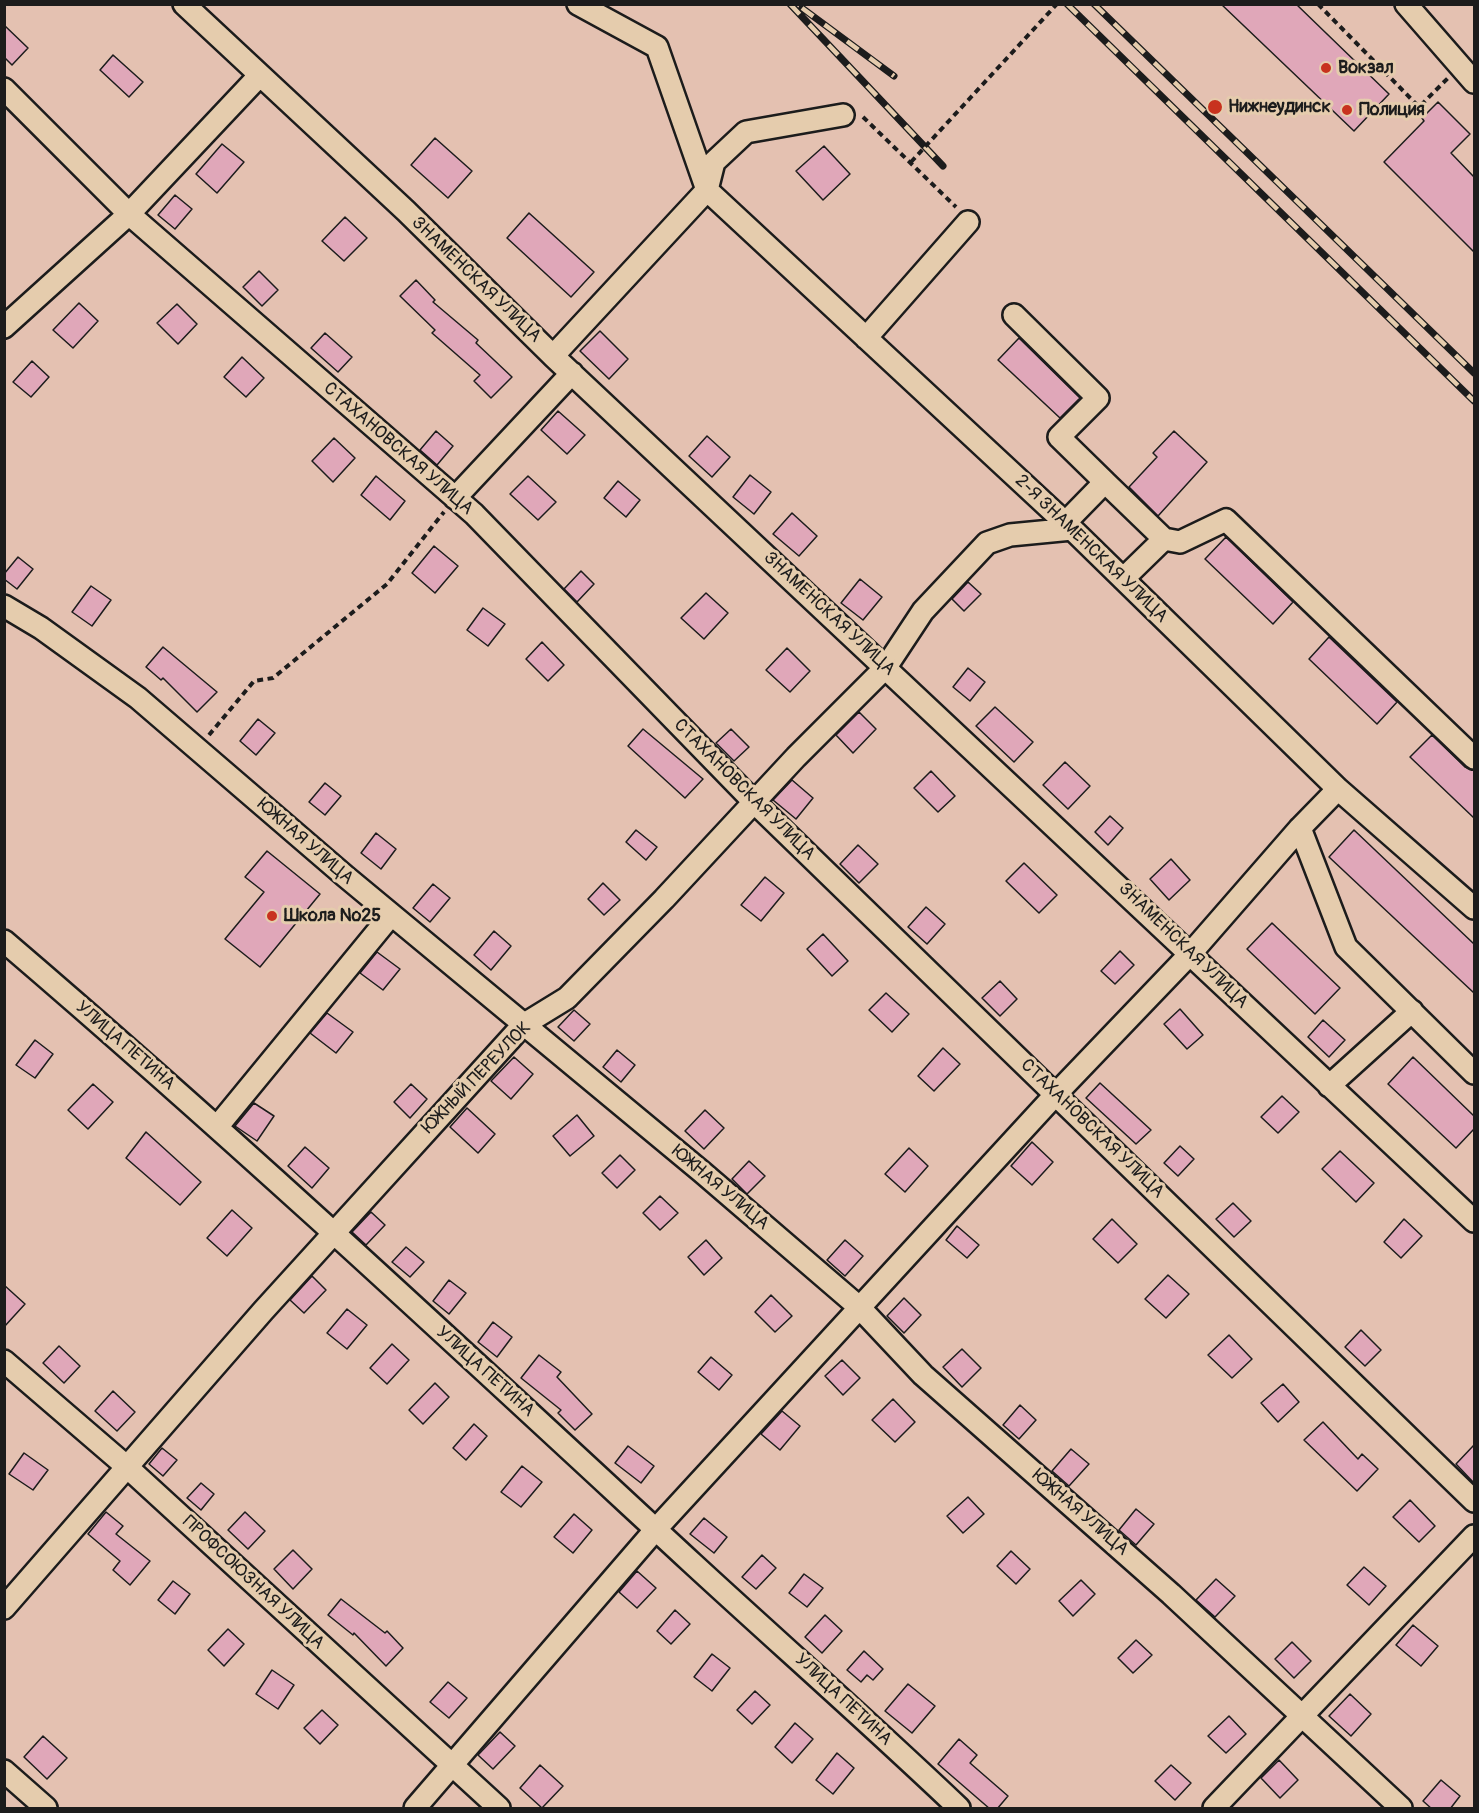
<!DOCTYPE html>
<html>
<head>
<meta charset="utf-8">
<style>
	body { margin:0 }
	#map { position:relative; width:1479px; height:1813px; overflow:hidden; background:#e4c1b1; font-family:Pangolin,sans-serif }
	canvas { display:block }
	.frame { position:absolute; inset:0; border:6px solid #1c1c1c; pointer-events:none }
</style>
</head>
<body>
<div id="map">
<canvas width="1479" height="1813"></canvas>
<div class="frame"></div>
</div>
<script>
const context = document.querySelector('canvas').getContext('2d');
context.lineJoin = 'round';
function paint(path, color) {
  context.fillStyle = color;
  context.fill(path, 'evenodd');
}
function strokePath(path, color, width, dash) {
  context.strokeStyle = color;
  context.lineWidth = width;
  context.lineCap = dash ? 'butt' : 'round';
  context.setLineDash(dash || []);
  context.stroke(path);
}
function write(font, color, halo, rows, align = 'center') {
  context.font = font + ' Pangolin,sans-serif';
  context.lineWidth = 6;
  context.setLineDash([]);
  context.textBaseline = 'middle';
  context.strokeStyle = halo;
  context.fillStyle = color;
  for (const [text, x, y, turn = 0] of rows) {
    context.save();
    context.translate(x, y);
    context.rotate((+turn || 0) * Math.PI / 180);
    context.textAlign = isNaN(turn) ? turn : align;
    if (halo) context.strokeText(text, 0, 0);
    context.fillText(text, 0, 0);
    context.restore();
  }
}
const building = new Path2D(`
	M 1221,4 L 1296,4 L 1389,94 L 1354,131 Z
	M 4,25 L 28,48 L 12,65 L 4,57 Z
	M 113,55 L 143,82 L 129,97 L 100,70 Z
	M 1438,102 L 1470,134 L 1451,153 L 1474,177 L 1474,252 L 1384,162 L 1424,121 L 1422,118 Z
	M 435,138 L 472,171 L 448,198 L 411,165 Z
	M 222,144 L 244,162 L 217,193 L 196,174 Z
	M 824,146 L 850,174 L 823,200 L 796,171 Z
	M 175,195 L 192,209 L 175,229 L 158,215 Z
	M 529,213 L 594,272 L 571,297 L 507,238 Z
	M 345,217 L 367,238 L 344,261 L 322,241 Z
	M 259,271 L 278,290 L 262,306 L 243,287 Z
	M 416,280 L 435,300 L 433,302 L 478,340 L 476,343 L 512,377 L 491,398 L 474,381 L 480,375 L 432,333 L 435,330 L 400,296 Z
	M 79,303 L 98,321 L 73,348 L 53,330 Z
	M 177,304 L 197,324 L 178,344 L 157,323 Z
	M 600,331 L 628,359 L 609,379 L 580,351 Z
	M 325,333 L 352,357 L 338,372 L 311,348 Z
	M 1019,338 L 1080,398 L 1060,418 L 998,360 Z
	M 242,357 L 264,378 L 246,397 L 224,377 Z
	M 32,361 L 49,377 L 31,397 L 13,382 Z
	M 558,411 L 585,435 L 567,454 L 541,430 Z
	M 436,431 L 453,446 L 437,465 L 420,450 Z
	M 1174,431 L 1207,462 L 1158,516 L 1129,487 L 1157,457 L 1153,453 Z
	M 707,436 L 730,457 L 712,477 L 689,456 Z
	M 334,438 L 355,458 L 333,482 L 312,461 Z
	M 750,475 L 771,492 L 754,514 L 733,497 Z
	M 376,476 L 405,501 L 390,520 L 361,495 Z
	M 528,476 L 556,502 L 538,520 L 510,494 Z
	M 618,481 L 640,500 L 626,517 L 604,498 Z
	M 792,513 L 817,536 L 799,556 L 773,534 Z
	M 1226,537 L 1293,602 L 1273,624 L 1205,559 Z
	M 434,546 L 458,566 L 435,593 L 412,573 Z
	M 18,557 L 33,569 L 17,589 L 4,579 L 4,574 Z
	M 581,571 L 594,584 L 577,602 L 564,589 Z
	M 860,579 L 882,597 L 863,620 L 841,603 Z
	M 968,582 L 981,594 L 964,611 L 952,599 Z
	M 91,586 L 111,600 L 92,626 L 72,612 Z
	M 706,593 L 728,613 L 704,639 L 681,618 Z
	M 483,608 L 505,624 L 488,646 L 467,630 Z
	M 1329,637 L 1397,702 L 1377,724 L 1309,659 Z
	M 542,642 L 564,665 L 548,681 L 526,659 Z
	M 163,647 L 217,692 L 197,712 L 163,678 L 161,680 L 146,667 Z
	M 787,648 L 810,671 L 790,692 L 766,670 Z
	M 968,668 L 985,682 L 970,701 L 953,687 Z
	M 995,707 L 1033,742 L 1014,762 L 976,726 Z
	M 859,712 L 876,729 L 853,753 L 836,735 Z
	M 258,719 L 275,733 L 256,755 L 240,741 Z
	M 643,729 L 703,779 L 685,798 L 628,746 Z
	M 731,729 L 749,747 L 734,761 L 716,743 Z
	M 1432,735 L 1465,767 L 1474,770 L 1474,818 L 1410,757 Z
	M 1065,762 L 1090,786 L 1068,809 L 1043,785 Z
	M 931,771 L 955,796 L 938,812 L 914,788 Z
	M 792,780 L 813,798 L 796,819 L 773,800 Z
	M 325,783 L 341,796 L 325,815 L 309,802 Z
	M 1110,816 L 1123,828 L 1108,845 L 1095,832 Z
	M 636,830 L 657,847 L 646,860 L 626,842 Z
	M 1354,830 L 1474,944 L 1474,993 L 1329,857 Z
	M 376,833 L 396,849 L 381,869 L 361,853 Z
	M 858,845 L 878,864 L 859,883 L 840,864 Z
	M 267,851 L 320,894 L 260,967 L 225,939 L 264,892 L 245,877 Z
	M 1171,859 L 1190,880 L 1169,900 L 1150,879 Z
	M 1024,863 L 1057,895 L 1039,913 L 1006,881 Z
	M 765,877 L 784,893 L 761,921 L 741,905 Z
	M 603,883 L 620,900 L 604,915 L 588,899 Z
	M 433,884 L 450,898 L 430,922 L 413,908 Z
	M 926,907 L 945,924 L 927,944 L 908,927 Z
	M 1272,923 L 1340,988 L 1315,1014 L 1247,949 Z
	M 494,931 L 511,946 L 491,970 L 474,955 Z
	M 823,934 L 848,961 L 832,976 L 807,949 Z
	M 1120,951 L 1134,965 L 1115,984 L 1101,971 Z
	M 377,952 L 400,969 L 383,990 L 360,973 Z
	M 1000,981 L 1017,999 L 1000,1016 L 982,998 Z
	M 886,993 L 909,1014 L 892,1032 L 869,1010 Z
	M 1180,1009 L 1203,1035 L 1187,1049 L 1164,1024 Z
	M 574,1010 L 590,1024 L 574,1041 L 558,1027 Z
	M 327,1013 L 353,1032 L 336,1053 L 310,1033 Z
	M 1323,1020 L 1345,1040 L 1329,1057 L 1308,1037 Z
	M 35,1040 L 53,1054 L 35,1078 L 16,1065 Z
	M 943,1048 L 960,1064 L 934,1091 L 918,1076 Z
	M 617,1050 L 635,1065 L 621,1082 L 603,1067 Z
	M 514,1057 L 533,1074 L 511,1099 L 491,1081 Z
	M 1413,1057 L 1474,1116 L 1474,1129 L 1456,1148 L 1388,1084 Z
	M 1100,1083 L 1151,1130 L 1136,1144 L 1086,1098 Z
	M 93,1084 L 113,1102 L 88,1129 L 68,1110 Z
	M 411,1084 L 427,1099 L 410,1118 L 394,1102 Z
	M 1282,1096 L 1299,1112 L 1278,1133 L 1261,1117 Z
	M 254,1103 L 274,1116 L 257,1141 L 235,1126 Z
	M 467,1108 L 495,1134 L 478,1153 L 450,1127 Z
	M 705,1110 L 724,1128 L 704,1149 L 685,1131 Z
	M 577,1115 L 594,1136 L 570,1156 L 553,1136 Z
	M 146,1132 L 201,1182 L 180,1205 L 126,1158 Z
	M 1032,1142 L 1053,1162 L 1032,1185 L 1011,1166 Z
	M 1180,1146 L 1194,1159 L 1178,1176 L 1164,1163 Z
	M 305,1147 L 329,1168 L 312,1188 L 288,1166 Z
	M 909,1148 L 928,1166 L 905,1192 L 885,1174 Z
	M 1340,1151 L 1374,1183 L 1356,1202 L 1322,1169 Z
	M 620,1155 L 635,1170 L 617,1188 L 602,1173 Z
	M 749,1161 L 765,1176 L 747,1194 L 732,1179 Z
	M 660,1196 L 678,1213 L 660,1230 L 643,1213 Z
	M 1233,1203 L 1251,1221 L 1234,1237 L 1216,1219 Z
	M 232,1210 L 252,1228 L 227,1256 L 207,1238 Z
	M 371,1212 L 385,1225 L 366,1245 L 352,1232 Z
	M 1112,1219 L 1137,1244 L 1118,1263 L 1093,1239 Z
	M 1404,1219 L 1422,1236 L 1401,1258 L 1384,1242 Z
	M 957,1226 L 979,1245 L 967,1258 L 946,1240 Z
	M 706,1240 L 722,1258 L 704,1275 L 688,1257 Z
	M 845,1240 L 863,1256 L 845,1276 L 827,1260 Z
	M 406,1247 L 424,1262 L 410,1277 L 392,1262 Z
	M 1168,1275 L 1189,1294 L 1166,1318 L 1145,1299 Z
	M 312,1276 L 326,1290 L 304,1313 L 290,1300 Z
	M 449,1280 L 466,1293 L 449,1314 L 433,1301 Z
	M 4,1285 L 25,1304 L 4,1327 Z
	M 771,1295 L 792,1316 L 775,1332 L 755,1312 Z
	M 904,1298 L 921,1315 L 904,1333 L 887,1316 Z
	M 347,1309 L 367,1325 L 347,1349 L 327,1333 Z
	M 493,1322 L 512,1337 L 497,1357 L 478,1342 Z
	M 1361,1330 L 1381,1350 L 1365,1366 L 1345,1347 Z
	M 1229,1335 L 1252,1359 L 1232,1378 L 1208,1355 Z
	M 392,1344 L 409,1360 L 387,1384 L 370,1368 Z
	M 59,1346 L 80,1366 L 64,1383 L 43,1363 Z
	M 962,1349 L 981,1368 L 962,1387 L 943,1367 Z
	M 539,1355 L 561,1372 L 557,1377 L 592,1414 L 575,1430 L 558,1413 L 561,1410 L 521,1378 Z
	M 711,1357 L 732,1375 L 719,1390 L 698,1372 Z
	M 842,1360 L 860,1378 L 843,1395 L 825,1376 Z
	M 435,1383 L 449,1397 L 423,1424 L 409,1410 Z
	M 1283,1384 L 1299,1402 L 1278,1422 L 1261,1403 Z
	M 113,1391 L 135,1412 L 117,1431 L 95,1411 Z
	M 893,1399 L 915,1422 L 895,1442 L 872,1420 Z
	M 1020,1405 L 1036,1420 L 1019,1439 L 1003,1425 Z
	M 782,1411 L 800,1426 L 780,1450 L 761,1434 Z
	M 1323,1422 L 1358,1459 L 1362,1454 L 1378,1469 L 1357,1491 L 1304,1440 Z
	M 474,1424 L 487,1436 L 466,1460 L 453,1448 Z
	M 1474,1445 L 1474,1483 L 1456,1464 Z
	M 628,1446 L 654,1466 L 641,1483 L 615,1463 Z
	M 162,1448 L 177,1460 L 163,1476 L 149,1464 Z
	M 1071,1449 L 1089,1464 L 1069,1486 L 1052,1471 Z
	M 24,1453 L 48,1470 L 33,1490 L 9,1474 Z
	M 522,1466 L 542,1482 L 521,1507 L 501,1492 Z
	M 201,1483 L 214,1494 L 201,1510 L 187,1498 Z
	M 968,1497 L 984,1514 L 963,1533 L 947,1516 Z
	M 1410,1500 L 1435,1526 L 1419,1542 L 1393,1517 Z
	M 1136,1509 L 1154,1524 L 1136,1545 L 1119,1530 Z
	M 106,1512 L 123,1526 L 116,1534 L 150,1561 L 130,1585 L 113,1570 L 120,1561 L 88,1534 Z
	M 245,1512 L 265,1531 L 248,1549 L 228,1530 Z
	M 574,1514 L 592,1530 L 573,1553 L 554,1537 Z
	M 704,1518 L 727,1537 L 714,1553 L 690,1534 Z
	M 293,1550 L 312,1569 L 293,1589 L 274,1569 Z
	M 1011,1551 L 1030,1569 L 1016,1584 L 997,1566 Z
	M 762,1555 L 776,1568 L 756,1589 L 742,1577 Z
	M 1364,1567 L 1386,1586 L 1369,1605 L 1347,1585 Z
	M 637,1571 L 656,1588 L 637,1608 L 619,1592 Z
	M 804,1574 L 823,1588 L 807,1607 L 789,1593 Z
	M 1216,1579 L 1235,1596 L 1215,1617 L 1196,1600 Z
	M 1081,1580 L 1095,1594 L 1073,1616 L 1059,1601 Z
	M 173,1581 L 190,1594 L 175,1614 L 158,1600 Z
	M 341,1599 L 385,1633 L 387,1631 L 403,1648 L 386,1666 L 354,1633 L 353,1635 L 328,1615 Z
	M 675,1610 L 690,1624 L 671,1644 L 657,1631 Z
	M 825,1615 L 842,1631 L 822,1653 L 805,1637 Z
	M 1413,1625 L 1438,1646 L 1421,1666 L 1396,1645 Z
	M 228,1629 L 244,1644 L 224,1666 L 208,1650 Z
	M 1136,1640 L 1152,1655 L 1133,1673 L 1118,1658 Z
	M 1292,1642 L 1311,1661 L 1294,1678 L 1275,1659 Z
	M 864,1651 L 883,1669 L 873,1680 L 867,1675 L 861,1682 L 847,1670 Z
	M 712,1654 L 730,1668 L 712,1691 L 694,1677 Z
	M 272,1670 L 294,1685 L 278,1709 L 256,1694 Z
	M 448,1682 L 467,1698 L 449,1718 L 430,1702 Z
	M 908,1684 L 935,1706 L 912,1733 L 885,1711 Z
	M 755,1691 L 770,1705 L 752,1724 L 737,1710 Z
	M 1350,1694 L 1371,1714 L 1351,1736 L 1329,1716 Z
	M 322,1710 L 338,1725 L 320,1744 L 304,1728 Z
	M 1229,1716 L 1246,1734 L 1226,1753 L 1208,1736 Z
	M 795,1723 L 813,1739 L 792,1763 L 775,1747 Z
	M 500,1732 L 515,1746 L 493,1769 L 478,1755 Z
	M 43,1736 L 67,1758 L 47,1779 L 24,1757 Z
	M 959,1739 L 977,1755 L 970,1763 L 1008,1796 L 997,1809 L 990,1809 L 938,1764 Z
	M 837,1753 L 854,1768 L 833,1794 L 816,1780 Z
	M 1279,1760 L 1298,1780 L 1280,1798 L 1261,1778 Z
	M 540,1765 L 563,1786 L 542,1808 L 520,1788 Z
	M 1171,1765 L 1191,1783 L 1175,1800 L 1155,1781 Z
	M 1441,1780 L 1460,1796 L 1450,1809 L 1432,1809 L 1423,1801 Z`);
const path = new Path2D(`
	M 1318,4 L 1419,107 L 1448,78
	M 863,117 L 956,207
	M 209,735 L 254,681 L 273,678 L 387,584 L 444,512`);
const minor = new Path2D(`
	M 184,4 L 406,211 L 553,356 L 1474,1221
	M 578,4 L 657,47 L 707,190 L 1072,529 L 1338,789 L 1474,908
	M 1406,4 L 1474,82
	M 4,89 L 129,214 L 474,514 L 754,802 L 1474,1501
	M 1014,315 L 1098,398 L 1059,437 L 1105,482
	M 4,327 L 129,214 L 260,75
	M 866,338 L 968,222
	M 553,356 L 707,190 L 714,162 L 746,132 L 843,115
	M 455,498 L 572,373
	M 1065,523 L 1105,482 L 1164,539
	M 1123,579 L 1164,539 L 1180,542 L 1226,520 L 1474,758
	M 4,606 L 41,628 L 138,698 L 345,876 L 702,1172 L 859,1307 L 923,1375 L 1171,1594 L 1401,1808
	M 1300,828 L 1346,947 L 1474,1073
	M 4,941 C 239,1142 465,1353 692,1563 C 781,1645 872,1725 959,1808
	M 1329,1086 L 1412,1011
	M 217,1127 L 391,915
	M 4,1361 L 126,1466 L 499,1808
	M 4,1608 L 263,1311 L 523,1025 L 567,998 L 664,899 L 796,757 L 886,667 L 923,611 L 987,543 L 1010,535 L 1072,529
	M 4,1771 L 46,1808
	M 415,1808 L 656,1529 L 1056,1094 L 1191,953 L 1300,828 L 1338,789
	M 1214,1808 L 1474,1536`);
const rail = new Path2D(`
	M 790,4 L 943,166
	M 1067,4 L 1474,401
	M 1094,4 L 1474,373
	M 802,8 L 894,76`);
const pathBridge = new Path2D(`
	M 911,162 L 1057,4`);
const markers = [
	[1326,68,6,"#c8321e"],
	[1215,107,8,"#c8321e"],
	[1347,110,6,"#c8321e"],
	[272,916,6,"#c8321e"]
];
const poiNames = [
	["Вокзал",1338,68],
	["Нижнеудинск",1228,107],
	["Полиция",1359,110],
	["Школа №25",284,916]
];
const streetNames = [
	["ЗНАМЕНСКАЯ УЛИЦА",476,280,44],
	["СТАХАНОВСКАЯ УЛИЦА",398,449,41],
	["2-Я ЗНАМЕНСКАЯ УЛИЦА",1091,549,44],
	["ЗНАМЕНСКАЯ УЛИЦА",829,614,43],
	["СТАХАНОВСКАЯ УЛИЦА",744,790,45],
	["ЮЖНАЯ УЛИЦА",305,842,41],
	["ЗНАМЕНСКАЯ УЛИЦА",1183,946,44],
	["УЛИЦА ПЕТИНА",125,1046,41],
	["ЮЖНЫЙ ПЕРЕУЛОК",477,1078,-46],
	["СТАХАНОВСКАЯ УЛИЦА",1092,1129,44],
	["ЮЖНАЯ УЛИЦА",720,1188,40],
	["УЛИЦА ПЕТИНА",485,1372,42],
	["ЮЖНАЯ УЛИЦА",1080,1513,41],
	["ПРОФСОЮЗНАЯ УЛИЦА",253,1583,43],
	["УЛИЦА ПЕТИНА",843,1700,43]
];
paint(building, '#e0a7b9');
strokePath(building, '#1c1c1c', 1.5);
strokePath(minor, '#1c1c1c', 26);
strokePath(path, '#1c1c1c', 4, [6, 4.5]);
strokePath(minor, '#e5ccad', 21);
strokePath(rail, '#1c1c1c', 7);
strokePath(rail, '#e5ccad', 4.5, [14]);
strokePath(pathBridge, '#1c1c1c', 4, [6, 4.5]);
for (const [x, y, r, color] of markers) {
  const dot = new Path2D();
  dot.arc(x, y, r, 0, 2 * Math.PI);
  context.fillStyle = color;
  context.fill(dot);
  strokePath(dot, '#e5ccad', 2);
}
write('bold 18px', '#1c1c1c', '#e5ccad', poiNames, 'left');
write('18px', '#1c1c1c', '#e5ccad', streetNames);
</script>
</body>
</html>
